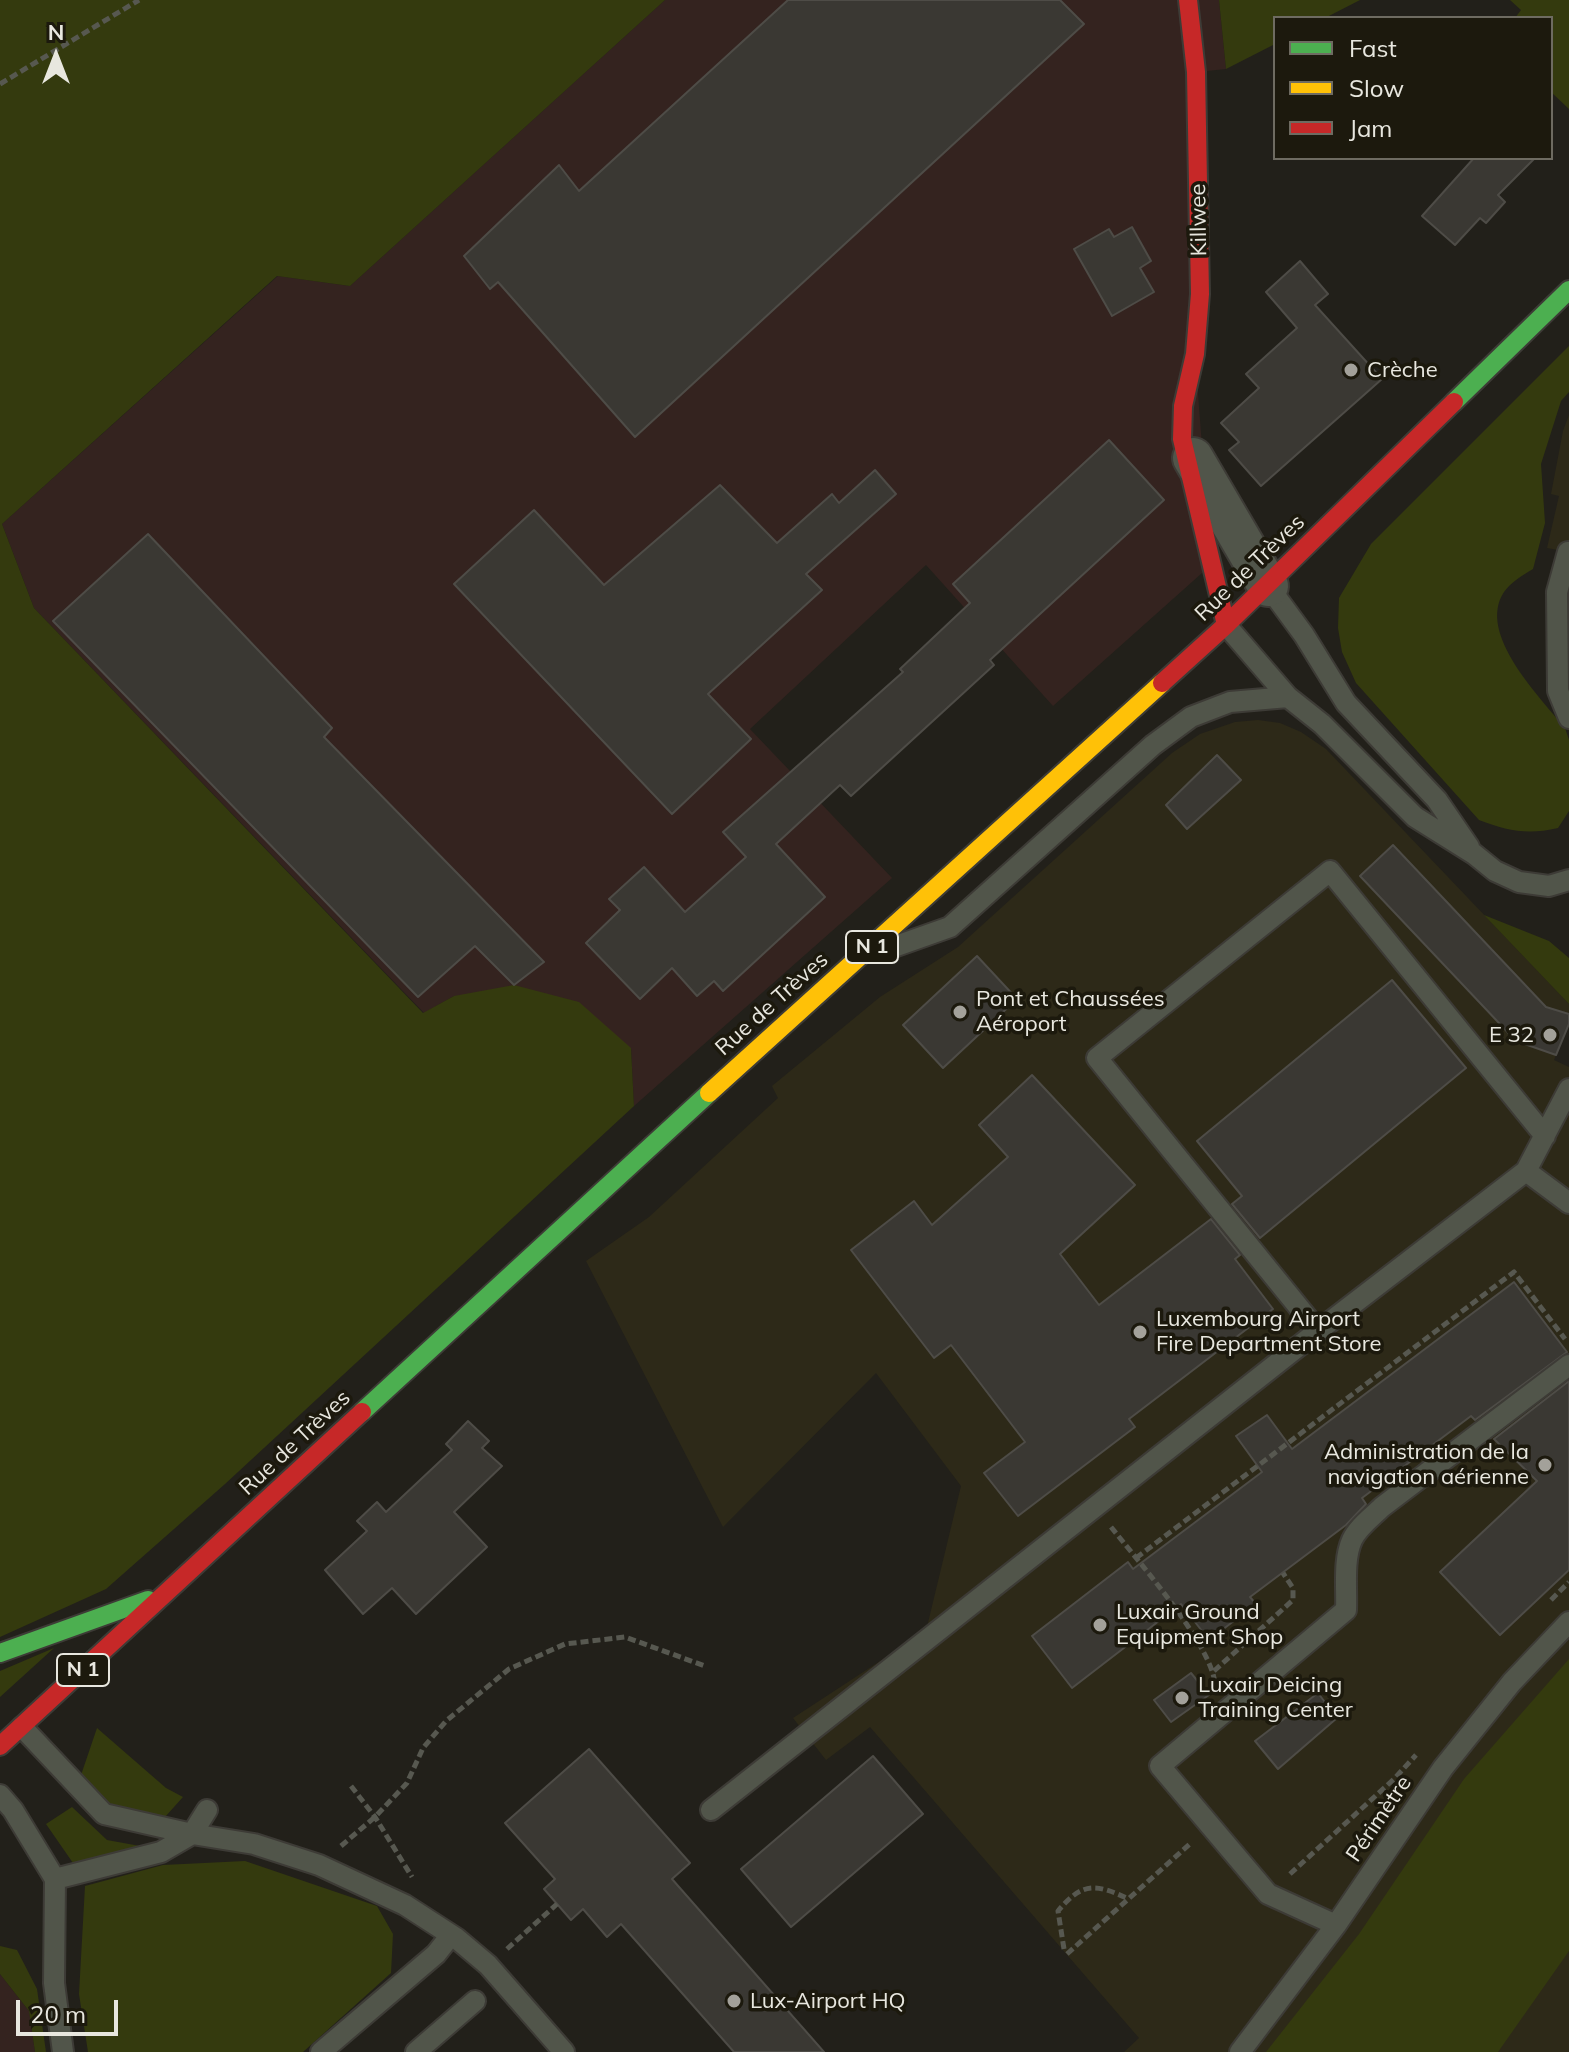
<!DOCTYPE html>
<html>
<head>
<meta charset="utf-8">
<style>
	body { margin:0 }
	#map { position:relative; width:1569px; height:2052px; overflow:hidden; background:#22201a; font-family:Mulish,sans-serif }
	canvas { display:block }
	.legend { position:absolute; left:1273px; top:16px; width:280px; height:144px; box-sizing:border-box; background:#1c190d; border:2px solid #6e6b61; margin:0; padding:10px 14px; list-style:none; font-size:24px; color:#e8e7df }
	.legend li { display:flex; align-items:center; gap:16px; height:40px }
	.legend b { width:40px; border:2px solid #6e6b61 }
	.north { position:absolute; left:16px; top:16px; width:80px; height:80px; -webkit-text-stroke:6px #1c190d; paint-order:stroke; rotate:0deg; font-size:22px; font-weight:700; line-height:32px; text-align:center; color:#e8e7df }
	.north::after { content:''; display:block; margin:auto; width:28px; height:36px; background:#e8e7df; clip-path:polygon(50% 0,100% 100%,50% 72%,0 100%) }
	.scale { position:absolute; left:16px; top:2000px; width:102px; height:36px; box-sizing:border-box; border:4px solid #e8e7df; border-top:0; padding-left:10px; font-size:24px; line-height:28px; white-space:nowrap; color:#e8e7df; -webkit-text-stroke:6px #1c190d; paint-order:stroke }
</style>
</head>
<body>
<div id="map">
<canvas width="1569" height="2052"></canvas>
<ul class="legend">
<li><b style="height:10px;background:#4caf50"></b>Fast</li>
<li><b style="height:10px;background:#ffc107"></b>Slow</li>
<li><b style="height:10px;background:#c62828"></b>Jam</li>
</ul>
<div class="north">N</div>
<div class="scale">20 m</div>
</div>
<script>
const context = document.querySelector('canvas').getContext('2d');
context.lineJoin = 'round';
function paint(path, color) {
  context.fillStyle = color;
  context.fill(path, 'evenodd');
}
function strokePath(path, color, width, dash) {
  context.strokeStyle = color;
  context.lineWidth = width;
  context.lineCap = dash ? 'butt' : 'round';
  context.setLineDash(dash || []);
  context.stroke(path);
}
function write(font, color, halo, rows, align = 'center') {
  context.font = font + ' Mulish,sans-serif';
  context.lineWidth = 7;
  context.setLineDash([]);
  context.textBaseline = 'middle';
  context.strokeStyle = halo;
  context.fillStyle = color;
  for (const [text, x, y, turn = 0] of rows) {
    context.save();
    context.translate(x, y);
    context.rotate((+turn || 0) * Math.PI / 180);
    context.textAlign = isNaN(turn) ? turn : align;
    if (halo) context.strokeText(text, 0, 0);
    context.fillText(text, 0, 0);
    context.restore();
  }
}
const commercial = new Path2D(`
	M 665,0 L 1219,0 L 1226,69 L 1197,72 L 1195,354 L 1211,565 L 1053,706 L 926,565 L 750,729 L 892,878 L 634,1106 L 631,1049 L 454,996 L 424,1013 L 34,608 L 2,524 L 278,276 L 350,286 Z
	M 0,1974 L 29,2011 L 35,2052 L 0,2052 Z`);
const built = new Path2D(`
	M 1569,415 L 1569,552 L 1547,548 L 1559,496 L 1551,494 L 1563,431 Z
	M 1258,720 L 1280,723 L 1301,732 L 1326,749 L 1569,1004 L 1569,1024 L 1554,1060 L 1569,1067 L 1569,2052 L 1124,2052 L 1139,2038 L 870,1727 L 826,1760 L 793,1718 L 926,1631 L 961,1486 L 876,1373 L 723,1527 L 586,1261 L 649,1217 L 778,1098 L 772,1086 L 880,997 L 958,947 L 1172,753 L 1200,734 L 1235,722 Z`);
const green = new Path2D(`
	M 0,0 L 665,0 L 350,286 L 277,276 L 2,524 L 34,608 L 423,1013 L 454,996 L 514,985 L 579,1002 L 631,1048 L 634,1106 L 225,1484 L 106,1589 L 0,1637 Z
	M 1219,0 L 1360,0 L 1325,18 L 1275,18 L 1275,44 L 1226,69 Z
	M 1510,0 L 1569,0 L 1569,109 L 1551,92 L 1551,18 L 1515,18 L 1521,10 Z
	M 1569,346 L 1569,392 L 1561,401 L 1541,464 L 1545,523 L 1533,569 C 1523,575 1511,582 1504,592 C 1476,634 1541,698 1565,728 L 1569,740 L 1569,811 L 1558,828 C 1528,835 1507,831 1479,820 L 1356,683 L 1342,652 L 1338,628 L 1339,598 L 1371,544 Z
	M 1484,915 L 1549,941 L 1569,958 L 1569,1004 Z
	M 54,1648 L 0,1697 L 0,1671 Z
	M 1569,1659 L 1569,1951 L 1498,2052 L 1266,2052 L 1359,1934 L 1464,1779 Z
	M 97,1728 L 166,1788 L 183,1797 L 165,1817 L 103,1802 L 80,1778 Z
	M 72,1807 L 107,1840 L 140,1846 L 73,1863 L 46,1824 Z
	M 245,1861 L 377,1906 L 393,1934 L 391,1973 L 303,2052 L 88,2052 L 79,1994 L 85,1886 L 163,1865 Z
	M 0,1946 L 17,1950 L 37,1989 L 46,2052 L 35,2052 L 29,2011 L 0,1974 Z`);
const building = new Path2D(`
	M 788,0 L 1060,0 L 1084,24 L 635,437 L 498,282 L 490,289 L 464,256 L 559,165 L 579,191 Z
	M 1474,158 L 1535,158 L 1498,195 L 1505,202 L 1486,223 L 1480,218 L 1455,245 L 1422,216 Z
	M 1132,227 L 1151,261 L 1140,268 L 1154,292 L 1112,316 L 1074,249 L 1109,229 L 1114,237 Z
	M 1300,261 L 1328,294 L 1315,305 L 1382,379 L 1261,486 L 1229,450 L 1239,442 L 1221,423 L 1259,388 L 1246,374 L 1297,328 L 1266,292 Z
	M 1109,440 L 1164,500 L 990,660 L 994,665 L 851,796 L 840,785 L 776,844 L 825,897 L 723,991 L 714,981 L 697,996 L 672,968 L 640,999 L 586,943 L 620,910 L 609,899 L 644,867 L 685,912 L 746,857 L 723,832 L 903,672 L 900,669 L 970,603 L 953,584 Z
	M 875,470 L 896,494 L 806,574 L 822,590 L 708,694 L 751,739 L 672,814 L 454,584 L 534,510 L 604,585 L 720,485 L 777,543 L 832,494 L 839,503 Z
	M 148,534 L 332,728 L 324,737 L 544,962 L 514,985 L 475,946 L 418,997 L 53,621 Z
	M 1217,755 L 1241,780 L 1187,829 L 1166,805 Z
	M 1393,845 L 1546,1007 L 1569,1014 L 1569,1024 L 1556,1055 L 1516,1041 L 1360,876 Z
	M 977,956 L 1017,999 L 943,1068 L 903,1025 Z
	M 1392,980 L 1466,1068 L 1260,1238 L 1232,1204 L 1242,1196 L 1197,1141 Z
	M 1032,1075 L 1135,1185 L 1060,1254 L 1099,1305 L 1211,1219 L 1240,1255 L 1235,1259 L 1273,1309 L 1129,1419 L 1135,1427 L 1018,1516 L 984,1473 L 1025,1442 L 951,1345 L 934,1358 L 851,1250 L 914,1201 L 932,1225 L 1008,1157 L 979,1125 Z
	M 1514,1282 L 1567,1352 L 1475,1420 L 1471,1416 L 1362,1498 L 1366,1504 L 1346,1525 L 1250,1597 L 1256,1604 L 1209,1640 L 1181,1604 L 1072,1688 L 1032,1636 L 1128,1562 L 1133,1569 L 1262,1472 L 1236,1436 L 1267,1415 L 1292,1449 Z
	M 1569,1381 L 1569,1570 L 1500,1635 L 1440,1572 L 1537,1481 L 1494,1439 Z
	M 468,1421 L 489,1441 L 482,1448 L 502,1466 L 454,1512 L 487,1547 L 416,1614 L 392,1588 L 363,1614 L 325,1570 L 367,1531 L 357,1521 L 377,1502 L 386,1512 L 452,1450 L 446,1444 Z
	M 1191,1673 L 1209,1695 L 1171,1722 L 1154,1700 Z
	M 1318,1693 L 1337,1718 L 1278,1769 L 1255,1741 Z
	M 589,1749 L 690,1863 L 672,1879 L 824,2052 L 734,2052 L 621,1924 L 607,1937 L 583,1909 L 571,1920 L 544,1889 L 555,1879 L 505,1823 Z
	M 873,1756 L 923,1814 L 791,1927 L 741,1869 Z`);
const path = new Path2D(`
	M 0,84 L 139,0
	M 1111,1527 C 1138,1561 1212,1645 1215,1684
	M 1136,1558 L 1514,1272 L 1565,1339
	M 1551,1600 L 1569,1582
	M 1214,1671 L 1293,1600 L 1293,1588 L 1283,1573
	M 351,1786 L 375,1817 L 412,1877
	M 341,1846 L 375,1817 L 407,1783 L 423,1748 L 446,1721 L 509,1669 L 565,1644 L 625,1637 L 705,1666
	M 1290,1874 L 1394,1779 L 1416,1755
	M 507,1949 L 557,1904
	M 1064,1949 L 1058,1911 C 1083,1881 1096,1884 1129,1899
	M 1067,1954 L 1192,1842`);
const lane = new Path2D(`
	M 1568,552 L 1557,592 L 1558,691 L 1569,718
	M 1268,586 L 1304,635 L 1346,703 L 1437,800 L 1469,847
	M 1226,625 L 1288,697 L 1322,724 L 1415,817 L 1474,854 L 1495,871 L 1519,882 L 1549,886 L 1569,880
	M 885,950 L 950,927 L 1153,745 L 1191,717 L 1230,702 L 1288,697
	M 1526,1171 L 1569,1203
	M 1318,1331 L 1097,1058 L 1330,871 L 1545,1136
	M 22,1727 L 104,1814 L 192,1834 L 254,1844 L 319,1865 L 405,1905 L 456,1938 L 488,1965 L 564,2052
	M 0,1795 L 13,1810 L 55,1879 L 54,1983 L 63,2052
	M 711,1810 L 1318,1331 L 1526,1171 L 1569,1089
	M 55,1879 L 161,1852 L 192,1834 L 207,1810
	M 1336,1925 L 1268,1894 L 1160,1766 L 1346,1610 C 1347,1589 1343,1560 1352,1540 C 1358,1527 1372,1517 1382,1507 L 1569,1365
	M 321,2052 L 436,1954 L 451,1935
	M 416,2052 L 475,2001
	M 1240,2052 L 1336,1925 L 1443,1768 L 1512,1682 L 1569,1622`);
const street = new Path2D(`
	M 1193,458 L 1268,586`);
const fast = new Path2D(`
	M 1454,402 L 1569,290
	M 362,1412 L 709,1093
	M 0,1653 L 148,1600`);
const slow = new Path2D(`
	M 709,1093 L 1162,683`);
const jam = new Path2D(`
	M 1188,0 L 1196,72 L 1200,294 L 1195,354 L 1183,406 L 1182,439 L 1226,625
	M 1162,683 L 1226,625 L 1454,402
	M 0,1746 L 362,1412`);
const markers = [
	[1351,370,8,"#a3a19a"],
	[960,1012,8,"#a3a19a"],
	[1550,1035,8,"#a3a19a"],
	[1140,1332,8,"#a3a19a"],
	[1545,1465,8,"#a3a19a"],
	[1100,1625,8,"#a3a19a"],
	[1182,1698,8,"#a3a19a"],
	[734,2001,8,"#a3a19a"]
];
const shields = [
	[872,947,52],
	[83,1670,52]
];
const shieldNames = [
	["N 1",872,947],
	["N 1",83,1670]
];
const streetNames = [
	["Killwee",1199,220,-91],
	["Rue de Trèves",1250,568,-44],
	["Rue de Trèves",772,1004,-42],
	["Rue de Trèves",295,1443,-43],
	["Périmètre",1379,1819,-56]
];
const poiNames = [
	["Crèche",1367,370],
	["Pont et Chaussées",976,999],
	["Aéroport",976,1024],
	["E 32",1534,1035,"right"],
	["Luxembourg Airport",1156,1319],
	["Fire Department Store",1156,1344],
	["Administration de la",1529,1452,"right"],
	["navigation aérienne",1529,1477,"right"],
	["Luxair Ground",1116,1612],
	["Equipment Shop",1116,1637],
	["Luxair Deicing",1198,1685],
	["Training Center",1198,1710],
	["Lux-Airport HQ",750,2001]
];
paint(commercial, '#34231f');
paint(built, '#2d2918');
paint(green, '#343a0e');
paint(building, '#3a3833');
strokePath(building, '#4e4c47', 2);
strokePath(lane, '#3d3b36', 24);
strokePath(street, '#3d3b36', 44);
strokePath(fast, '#3d3b36', 22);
strokePath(slow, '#3d3b36', 22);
strokePath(jam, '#3d3b36', 22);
strokePath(path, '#575850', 5, [8, 4]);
strokePath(lane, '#51554a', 20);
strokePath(street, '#51554a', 40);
strokePath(fast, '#4caf50', 18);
strokePath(slow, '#ffc107', 18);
strokePath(jam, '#c62828', 18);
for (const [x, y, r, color] of markers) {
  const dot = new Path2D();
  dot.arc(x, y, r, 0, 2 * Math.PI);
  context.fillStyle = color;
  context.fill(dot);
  strokePath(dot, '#1c190d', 3);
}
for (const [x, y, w] of shields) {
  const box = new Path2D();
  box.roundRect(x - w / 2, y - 16, w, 32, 6);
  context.fillStyle = '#1c190d';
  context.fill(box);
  strokePath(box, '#e8e7df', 2);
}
write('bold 20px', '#e8e7df', null, shieldNames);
write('22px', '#e8e7df', '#1c190d', streetNames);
write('22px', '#e8e7df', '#1c190d', poiNames, 'left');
</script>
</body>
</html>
